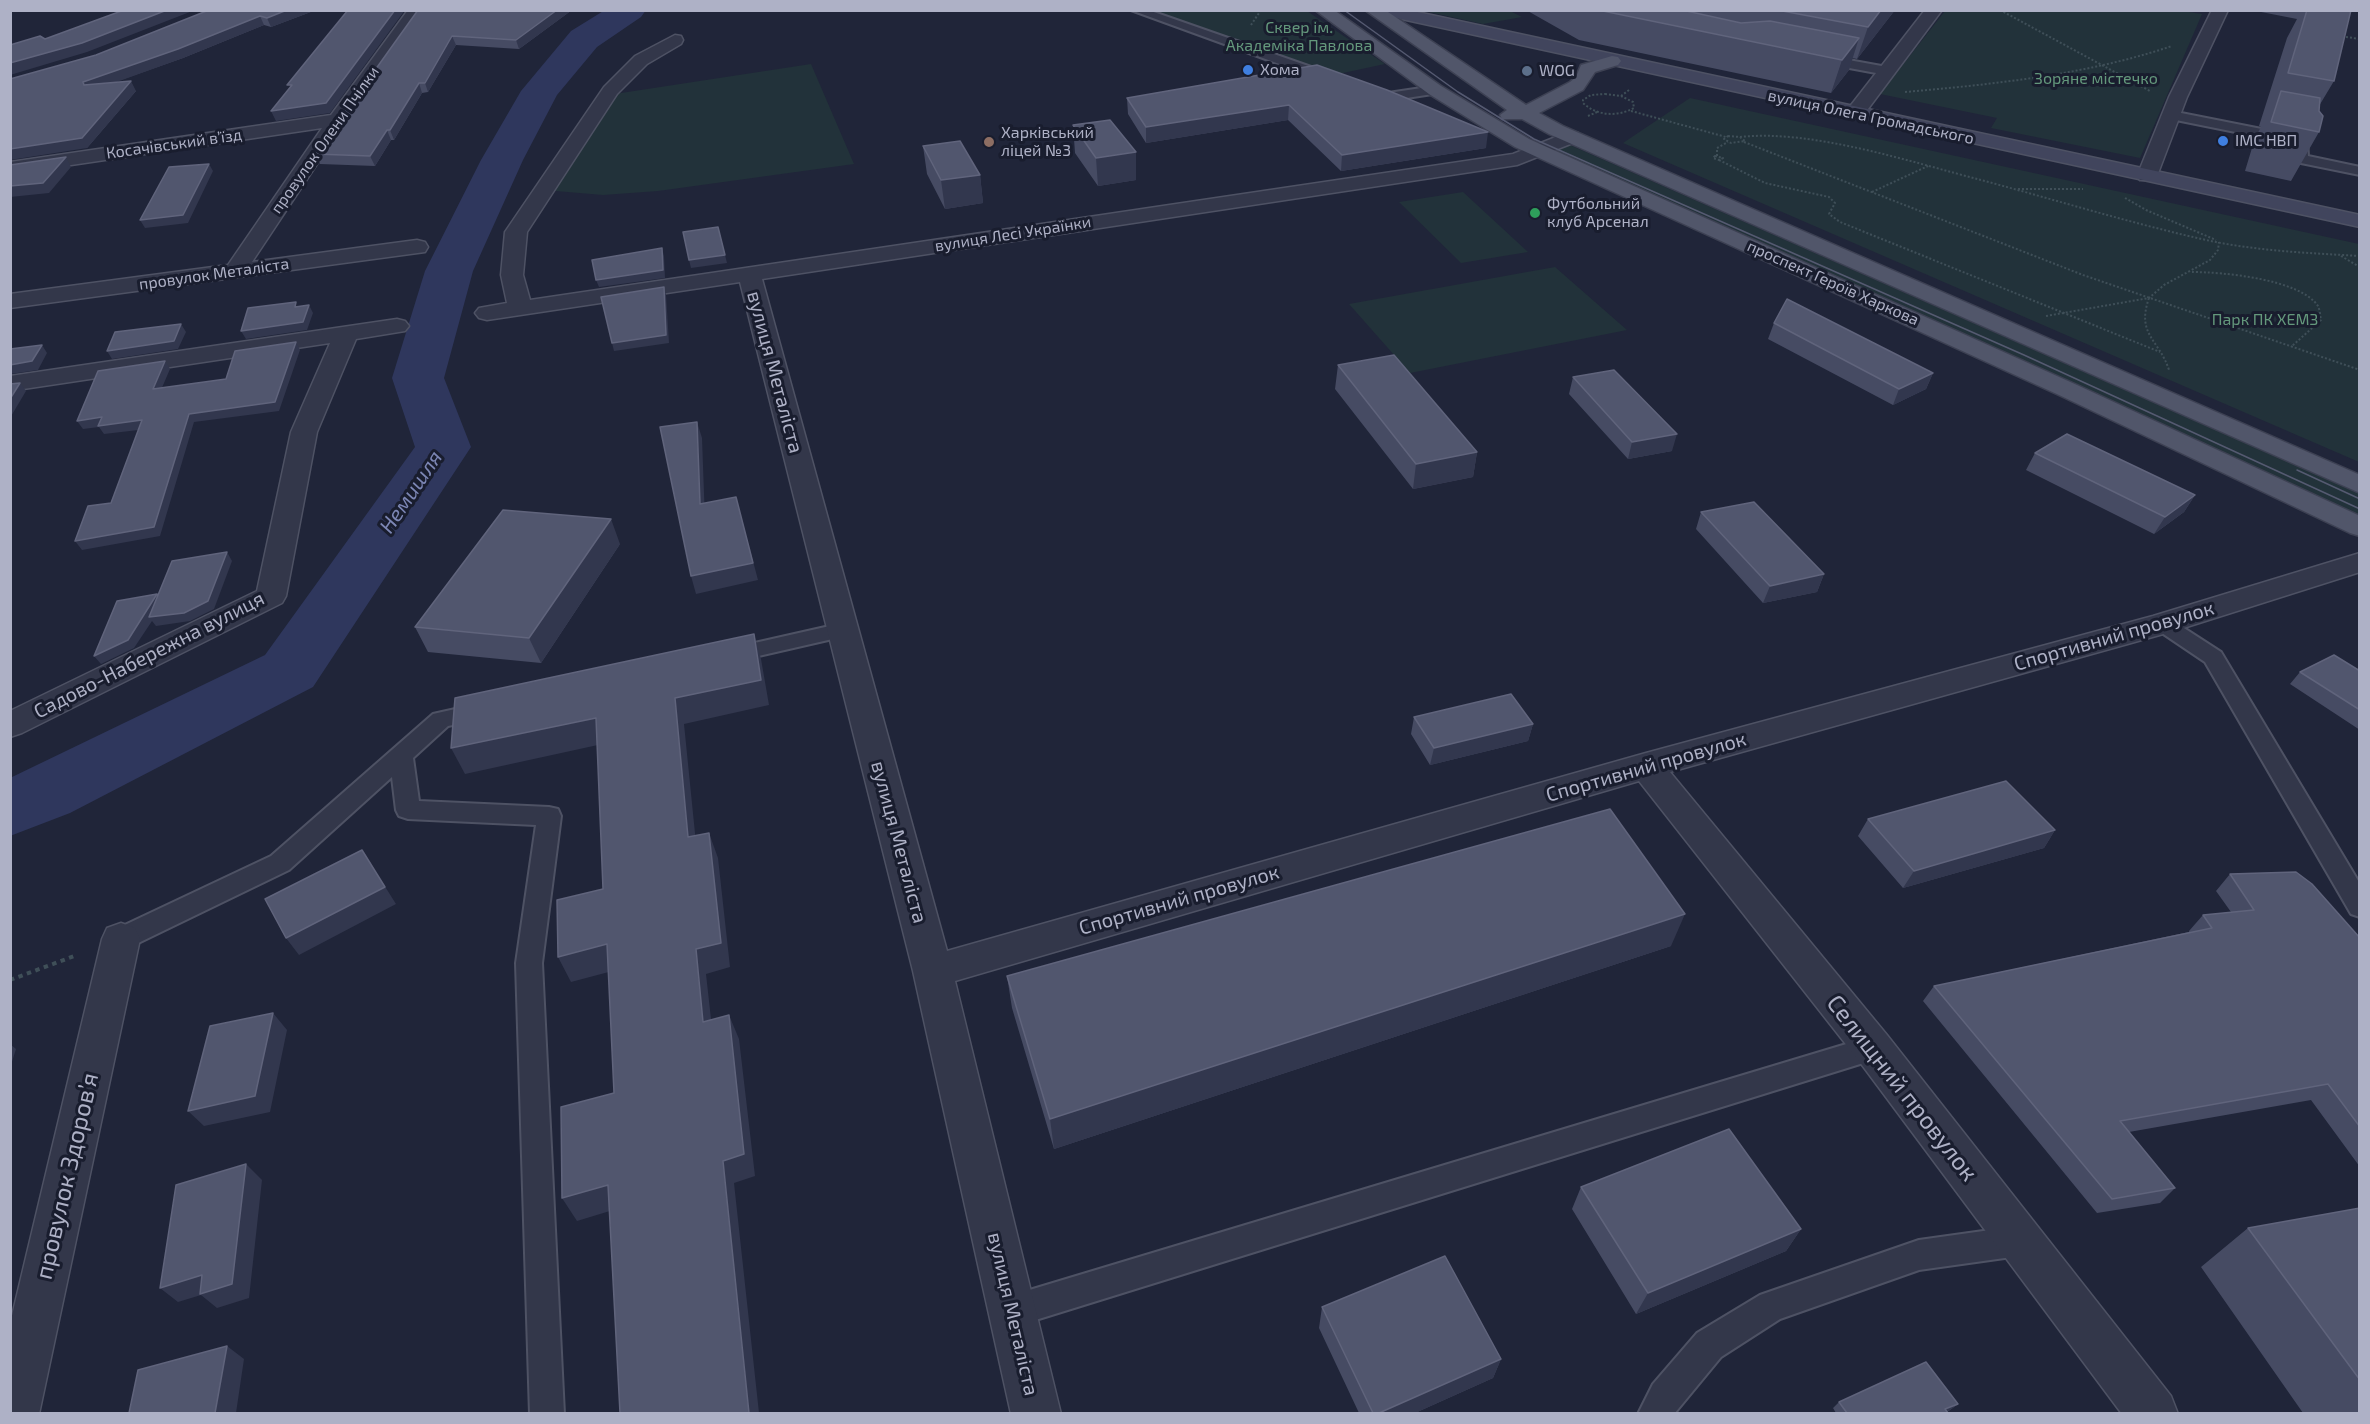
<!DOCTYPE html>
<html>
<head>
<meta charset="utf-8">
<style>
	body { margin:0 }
	#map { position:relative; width:2370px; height:1424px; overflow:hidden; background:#202539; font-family:"Exo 2",sans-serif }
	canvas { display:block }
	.frame { position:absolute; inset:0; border:12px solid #aeb1c6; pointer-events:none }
</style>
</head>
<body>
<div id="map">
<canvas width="2370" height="1424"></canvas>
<div class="frame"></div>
</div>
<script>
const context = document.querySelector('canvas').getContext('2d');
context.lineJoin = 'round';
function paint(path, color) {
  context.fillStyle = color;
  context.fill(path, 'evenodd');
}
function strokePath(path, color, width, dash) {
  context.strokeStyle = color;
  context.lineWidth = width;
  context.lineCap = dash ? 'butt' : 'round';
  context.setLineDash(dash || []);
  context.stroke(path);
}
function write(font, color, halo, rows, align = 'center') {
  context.font = font + ' "Exo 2",sans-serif';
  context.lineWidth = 6;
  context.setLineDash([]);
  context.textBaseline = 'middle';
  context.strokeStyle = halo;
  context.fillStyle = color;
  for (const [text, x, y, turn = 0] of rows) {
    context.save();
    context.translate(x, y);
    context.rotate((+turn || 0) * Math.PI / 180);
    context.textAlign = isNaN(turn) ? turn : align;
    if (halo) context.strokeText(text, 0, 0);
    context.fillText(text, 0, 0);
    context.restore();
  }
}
const green = new Path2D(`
	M 1152,11 L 1307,11 L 1385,64 L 1329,76 Z
	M 1424,11 L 1510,11 L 1522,17 L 1483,24 Z
	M 2183,11 L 2202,14 L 2140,158 L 1991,128 L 1997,118 L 1880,94 L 1945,11 Z
	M 811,64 L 854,164 L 658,191 L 603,195 L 544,190 L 608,95 Z
	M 1690,98 L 2359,244 L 2359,462 L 1623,143 Z
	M 1570,145 L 2359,493 L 2359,518 L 1554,151 Z
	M 1463,192 L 1528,252 L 1461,263 L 1399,202 Z
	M 1555,267 L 1627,330 L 1410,373 L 1349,304 Z`);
const river = new Path2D(`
	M 605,10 L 646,10 L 641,17 L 597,47 L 557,95 L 523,160 L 473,271 L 444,378 L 471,447 L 313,687 L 70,813 L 10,836 L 10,778 L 265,655 L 415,447 L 392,378 L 425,271 L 481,160 L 521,91 L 571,31 Z`);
const pathFar1 = new Path2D(`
	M 2000,10 L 2150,91
	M 1251,25 L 1261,10
	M 2346,37 L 2360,39
	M 1905,92 C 1996,84 2085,75 2172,46
	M 1605,94 L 1621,96 L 1633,102 L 1634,108 C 1617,117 1597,116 1583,103 L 1583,100 L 1591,95 Z
	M 1621,96 L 1629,90
	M 1631,111 L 1726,137
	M 1588,116 L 1597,112
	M 1728,136 L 1740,137 L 1745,141 L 1731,143 L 1724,139 Z
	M 1740,137 C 1811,129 1911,162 1981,180 C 2056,200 2130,223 2206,240 C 2256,251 2309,253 2360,256
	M 1744,142 L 2083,275 L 2360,370
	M 1715,156 L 1723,158 L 1719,160 L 1713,158 Z
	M 1717,156 L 1717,148 L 1728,142
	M 1719,160 L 1765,183 L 1829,197 L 1835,203 L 1829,214 L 1840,222 L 2160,352
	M 2018,189 L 2083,189
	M 1872,192 L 1928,166
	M 2125,198 L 2146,210 L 2216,240
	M 2341,256 L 2360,267
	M 2192,272 C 2222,272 2300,279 2318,306 C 2320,310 2320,316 2321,320 L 2291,347
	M 2149,298 C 2136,335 2159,339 2169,370
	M 2046,316 L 2149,298 L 2164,285 L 2210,260 L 2218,250 L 2219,242`);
const path = new Path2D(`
	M 10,980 L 77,955`);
const lane = new Path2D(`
	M 1131,10 L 1148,10 L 1334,75 L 1336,78 L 1334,81 L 1326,81 Z
	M 1821,55 L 1887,67 L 1893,71 L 1887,75 L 1817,62 L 1815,59 Z
	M 1435,86 L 1439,87 L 1441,90 L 1439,93 L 1387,101 L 1367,92 L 1373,88 L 1388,93 Z
	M 2171,111 L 2307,138 L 2308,156 L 2360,167 L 2360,175 L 2296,162 L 2294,159 L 2295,144 L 2166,118 L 2165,115 L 2166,112 Z
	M 2163,617 L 2170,619 L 2221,652 L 2360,884 L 2360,917 L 2351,914 L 2205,662 L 2156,629 L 2152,624 L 2156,619 Z
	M 843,623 L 850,625 L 854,630 L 850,635 L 728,663 L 720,661 L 717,656 L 720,651 L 728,649 Z
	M 482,703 L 490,705 L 493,711 L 490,717 L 448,726 L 413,758 L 419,801 L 549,807 L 558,809 L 561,816 L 542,963 L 564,1414 L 530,1414 L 516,963 L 536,825 L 408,819 L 399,816 L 396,810 L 392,777 L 289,870 L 130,947 L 121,950 L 112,947 L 108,939 L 112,931 L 271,856 L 433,714 Z
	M 1873,1036 L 1883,1039 L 1887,1048 L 1883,1057 L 1873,1060 L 1013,1327 L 1002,1322 L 997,1311 L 1002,1300 L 1013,1295 Z
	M 2019,1226 L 2030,1230 L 2035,1241 L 2030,1252 L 2019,1256 L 1919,1270 L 1780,1319 L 1721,1357 L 1674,1414 L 1638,1414 L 1653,1384 L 1697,1333 L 1760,1295 L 1919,1240 Z`);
const street = new Path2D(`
	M 408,10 L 425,10 L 345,122 L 252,262 L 417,240 L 425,242 L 428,247 L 425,252 L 10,308 L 10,294 L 228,265 L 322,128 L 10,174 L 10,162 L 331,115 Z
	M 1925,10 L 1942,10 L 1862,117 L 1848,117 L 1846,113 L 1848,109 Z
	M 2212,10 L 2228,10 L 2187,97 L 2157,176 L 2154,180 L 2140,180 L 2137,176 L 2169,97 Z
	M 675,35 L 681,36 L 683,40 L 681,44 L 647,64 L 617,94 L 527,232 L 523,275 L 530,300 L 1513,154 L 1571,131 L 1578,133 L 1581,137 L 1578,141 L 1517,165 L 762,279 L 947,951 L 1646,753 L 2153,616 L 2360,553 L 2360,572 L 2174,631 L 1670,772 L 1887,1035 L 2171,1396 L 2178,1414 L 2122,1414 L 1859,1061 L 1639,781 L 955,981 L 1061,1414 L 1011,1414 L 913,971 L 740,282 L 487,320 L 479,318 L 475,313 L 479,308 L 507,303 L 501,275 L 505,232 L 604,87 L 635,56 Z
	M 397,319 L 405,321 L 409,326 L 405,331 L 356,339 L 317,432 L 286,596 L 282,603 L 22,733 L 10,737 L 10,711 L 257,591 L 291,432 L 330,343 L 10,391 L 10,376 Z
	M 121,923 L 135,928 L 140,939 L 39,1414 L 10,1414 L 10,1324 L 102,939 L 107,928 Z`);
const secondary = new Path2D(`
	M 1375,10 L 1408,10 L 2360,215 L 2360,227 L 1383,15 Z`);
const primary = new Path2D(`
	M 1315,10 L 1334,10 L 1441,86 L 1529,139 L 2077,385 L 2360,516 L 2360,536 L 2350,533 L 2059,395 L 1515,147 L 1429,94 Z
	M 1365,10 L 1385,10 L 1526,105 L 1570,82 L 1576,77 L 1581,65 L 1612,56 L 1618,57 L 1621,61 L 1618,65 L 1595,72 L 1583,90 L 1539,113 L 1563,126 L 2360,475 L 2360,493 L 1549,134 L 1522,119 L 1502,119 L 1500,115 L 1507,110 Z`);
const tram = new Path2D(`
	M 1344,10 L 1458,92 L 1534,139 L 2024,355 L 2360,509
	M 2297,470 L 2360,499`);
const wall = new Path2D(`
	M 209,10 L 316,10 L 271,27 L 264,25 L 183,58 L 115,82 L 136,91 L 87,148 L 96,55 Z
	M 418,10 L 572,10 L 519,49 L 456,45 L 428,92 L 422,93 L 394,140 L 391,140 L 375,166 L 320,164 L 315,154 Z
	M 1526,10 L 1895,10 L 1857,59 L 1852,58 L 1849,70 L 1831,93 L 1579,40 Z
	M 2251,10 L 2351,10 L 2334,81 L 2319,106 L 2319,132 L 2291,181 L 2245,171 L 2255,138 L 2261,127 L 2259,126 L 2287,38 L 2297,19 Z
	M 1317,65 L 1486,148 L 1341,171 L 1288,120 L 1146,143 L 1128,114 L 1127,98 Z
	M 1073,125 L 1136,180 L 1098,186 L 1075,153 Z
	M 923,146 L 980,175 L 983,203 L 945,209 L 927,174 Z
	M 1774,323 L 1933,373 L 1926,389 L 1893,405 L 1768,339 Z
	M 1338,365 L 1477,452 L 1473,477 L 1413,489 L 1335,389 Z
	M 1573,377 L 1672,451 L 1628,459 L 1569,394 Z
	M 2035,453 L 2195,495 L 2184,512 L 2154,534 L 2026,470 Z
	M 1701,512 L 1824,574 L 1817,592 L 1763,603 L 1696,529 Z
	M 620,544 L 541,663 L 428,652 L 415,627 Z
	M 2360,671 L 2360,730 L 2290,684 L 2300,672 Z
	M 1414,717 L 1533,724 L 1528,741 L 1430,765 L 1411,734 Z
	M 1868,819 L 2055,830 L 2044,848 L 1903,888 L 1858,836 Z
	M 2230,874 L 2360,938 L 2360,1167 L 2311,1100 L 2129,1132 L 2175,1188 L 2160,1203 L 2097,1213 L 1923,1001 L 1934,986 L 2189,932 L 2189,931 L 2203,915 L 2231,912 L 2216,891 Z
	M 1671,946 L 1054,1149 L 1012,1008 L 1007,976 Z
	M 1581,1187 L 1801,1229 L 1786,1251 L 1636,1314 L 1572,1209 Z
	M 2360,1208 L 2360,1413 L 2303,1413 L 2201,1267 L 2248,1228 Z
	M 1322,1307 L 1501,1359 L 1493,1378 L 1415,1413 L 1359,1413 L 1319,1328 Z
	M 1839,1402 L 1958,1404 L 1950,1410 L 1947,1412 L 1948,1413 L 1836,1413 L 1833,1408 Z`);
const shadedWall = new Path2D(`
	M 167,10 L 195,10 L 87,52 L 10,75 L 10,63 Z
	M 287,10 L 316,10 L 271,27 L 267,18 Z
	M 395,10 L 405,10 L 330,113 L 276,121 L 271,111 Z
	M 557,10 L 572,10 L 519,49 L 516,40 Z
	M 1881,10 L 1895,10 L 1857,59 L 1868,27 Z
	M 260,16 L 264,25 L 183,58 L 89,92 L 84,85 L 83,82 Z
	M 452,36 L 456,45 L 428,92 L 425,83 Z
	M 1859,38 L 1849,70 L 1831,93 L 1842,60 Z
	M 131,81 L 136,91 L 87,148 L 10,160 L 10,149 Z
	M 419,83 L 422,93 L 394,140 L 390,130 Z
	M 1289,105 L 1288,120 L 1146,143 L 1146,127 Z
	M 387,130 L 391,140 L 375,166 L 370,156 Z
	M 1488,132 L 1486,148 L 1341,171 L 1342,155 Z
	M 1136,152 L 1136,180 L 1098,186 L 1096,158 Z
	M 66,157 L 71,167 L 49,193 L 10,197 L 10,186 Z
	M 209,164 L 213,171 L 188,223 L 145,228 L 140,220 Z
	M 980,175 L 983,203 L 945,209 L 941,180 Z
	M 662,248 L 664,256 L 665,278 L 599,287 L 596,280 Z
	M 725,255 L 727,263 L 691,268 L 689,260 Z
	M 664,287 L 666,295 L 669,343 L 614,351 L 612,343 Z
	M 309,305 L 313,313 L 307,330 L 246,339 L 241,331 Z
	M 181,324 L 186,332 L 178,349 L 112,359 L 107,351 Z
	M 296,342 L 300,350 L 279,411 L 194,422 L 160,536 L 82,550 L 75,541 L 154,527 L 189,414 Z
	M 42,345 L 47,353 L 38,370 L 10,374 L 10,365 Z
	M 165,361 L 170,369 L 158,397 L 153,389 Z
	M 1933,373 L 1926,389 L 1893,405 L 1899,389 Z
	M 20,383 L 26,391 L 10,418 L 10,399 Z
	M 102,417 L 142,420 L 147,429 L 104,434 L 99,427 L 83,429 L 77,421 Z
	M 697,422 L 702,438 L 705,521 L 700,504 Z
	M 1677,434 L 1672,451 L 1628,459 L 1632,442 Z
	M 1477,452 L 1473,477 L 1413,489 L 1416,464 Z
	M 2195,495 L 2184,512 L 2154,534 L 2165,517 Z
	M 736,497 L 758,580 L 696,594 L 691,576 Z
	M 611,519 L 620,544 L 541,663 L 529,638 Z
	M 227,552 L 232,561 L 214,609 L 190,621 L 156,626 L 152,621 L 134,648 L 101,664 L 94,656 L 157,594 L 163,602 Z
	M 1824,574 L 1817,592 L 1763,603 L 1770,586 Z
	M 754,634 L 761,659 L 769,705 L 684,724 L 698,863 L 688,837 L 675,698 Z
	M 596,718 L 607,743 L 465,774 L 451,748 Z
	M 1533,724 L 1528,741 L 1430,765 L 1434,748 Z
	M 2055,830 L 2044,848 L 1903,888 L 1914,871 Z
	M 709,833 L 718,858 L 730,967 L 706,974 L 714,1046 L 703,1022 L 696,949 Z
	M 362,850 L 396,904 L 299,955 L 286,938 Z
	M 1685,914 L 1671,946 L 1054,1149 L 1050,1119 Z
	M 607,944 L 620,969 L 571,982 L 558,957 Z
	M 273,1013 L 287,1030 L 270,1112 L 204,1126 L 188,1111 Z
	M 729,1015 L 739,1039 L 755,1176 L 734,1183 L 759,1413 L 749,1413 L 723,1161 Z
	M 10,1044 L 16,1049 L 10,1068 Z
	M 246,1164 L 262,1180 L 249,1298 L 217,1308 L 201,1295 L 178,1302 L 160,1288 Z
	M 608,1185 L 623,1207 L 577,1221 L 562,1198 Z
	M 1801,1229 L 1786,1251 L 1636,1314 L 1648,1293 Z
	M 227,1346 L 244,1359 L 236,1413 L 215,1413 Z
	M 1501,1359 L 1493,1378 L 1415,1413 L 1379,1413 Z
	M 1958,1404 L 1950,1410 L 1943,1413 L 1945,1409 Z`);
const building = new Path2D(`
	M 124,10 L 167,10 L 82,43 L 10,63 L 10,45 L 40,36 L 45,39 Z
	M 209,10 L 287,10 L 267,18 L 260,16 L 178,49 L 83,82 L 84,85 L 131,81 L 82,138 L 10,149 L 10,79 L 96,55 Z
	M 348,10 L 395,10 L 326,103 L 271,111 L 292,85 L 287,85 Z
	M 418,10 L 557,10 L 516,40 L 452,36 L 425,83 L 419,83 L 390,130 L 387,130 L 370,156 L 315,154 Z
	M 1598,10 L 1682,10 L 1741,23 L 1770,21 L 1859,38 L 1842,60 Z
	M 1777,10 L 1840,11 L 1881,10 L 1868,27 Z
	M 2307,10 L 2351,10 L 2334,81 L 2288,73 Z
	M 1317,65 L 1387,90 L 1488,132 L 1342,155 L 1289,105 L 1146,127 L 1127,98 Z
	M 2281,91 L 2320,98 L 2319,111 L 2323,116 L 2319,132 L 2271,122 Z
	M 1110,120 L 1136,152 L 1096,158 L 1073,125 Z
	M 960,141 L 980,175 L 941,180 L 923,146 Z
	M 66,157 L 43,183 L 10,186 L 10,165 Z
	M 209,164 L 183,215 L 140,220 L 169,167 Z
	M 718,227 L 725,255 L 689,260 L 683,232 Z
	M 662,248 L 663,270 L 596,280 L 592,260 Z
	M 664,287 L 666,335 L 612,343 L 601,297 Z
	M 1787,299 L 1933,373 L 1899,389 L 1774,323 Z
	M 296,302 L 295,307 L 309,305 L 303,322 L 241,331 L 248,308 Z
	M 181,324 L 174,341 L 107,351 L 115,332 Z
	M 296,342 L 275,402 L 189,414 L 154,527 L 75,541 L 88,506 L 111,503 L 142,420 L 98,426 L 102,417 L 77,421 L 98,371 L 165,361 L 153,389 L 226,379 L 235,351 Z
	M 42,345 L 32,361 L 10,365 L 10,349 Z
	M 1394,355 L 1477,452 L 1416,464 L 1338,365 Z
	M 1614,370 L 1677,434 L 1632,442 L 1573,377 Z
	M 20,383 L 10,399 L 10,384 Z
	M 697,422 L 700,504 L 736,497 L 753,563 L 691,576 L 660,427 Z
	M 2067,434 L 2195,495 L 2165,517 L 2035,453 Z
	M 1754,502 L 1824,574 L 1770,586 L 1701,512 Z
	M 503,510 L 611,519 L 529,638 L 415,627 Z
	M 227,552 L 208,601 L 184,613 L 149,617 L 172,561 Z
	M 157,594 L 128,640 L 94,656 L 117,601 Z
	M 754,634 L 761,680 L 675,698 L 688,837 L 709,833 L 721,943 L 696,949 L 703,1022 L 729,1015 L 744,1154 L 723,1161 L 749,1413 L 620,1413 L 608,1185 L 562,1198 L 561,1107 L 614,1093 L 607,944 L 558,957 L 557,900 L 603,889 L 596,718 L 451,748 L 455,698 Z
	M 2334,655 L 2360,671 L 2360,710 L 2300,672 Z
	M 1511,694 L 1533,724 L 1434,748 L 1414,717 Z
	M 2006,781 L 2055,830 L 1914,871 L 1868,819 Z
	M 1610,809 L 1685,914 L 1050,1119 L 1007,976 Z
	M 362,850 L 385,887 L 286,938 L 265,899 Z
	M 2296,872 L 2312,884 L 2360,938 L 2360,1127 L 2328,1084 L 2120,1121 L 2175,1188 L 2112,1199 L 1934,986 L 2212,928 L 2203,915 L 2254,910 L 2230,874 Z
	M 273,1013 L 255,1096 L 188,1111 L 210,1026 Z
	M 1729,1129 L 1801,1229 L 1648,1293 L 1581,1187 Z
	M 246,1164 L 232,1284 L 200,1294 L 202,1275 L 160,1288 L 176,1185 Z
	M 2360,1208 L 2360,1380 L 2248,1228 Z
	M 1445,1256 L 1501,1359 L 1379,1413 L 1373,1413 L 1322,1307 Z
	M 227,1346 L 215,1413 L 129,1413 L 138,1370 Z
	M 1926,1362 L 1958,1404 L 1945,1409 L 1948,1413 L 1847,1413 L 1839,1402 Z`);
const markers = [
	[1248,70,6,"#3f7fe0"],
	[1527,71,6,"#5c6f8a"],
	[2223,141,6,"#3f7fe0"],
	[989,142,6,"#8d6e63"],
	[1535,213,6,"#2e9e5b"]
];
const farParknames = [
	["Сквер ім.",1299,28],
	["Академіка Павлова",1299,46],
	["Зоряне містечко",2096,79],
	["Парк ПК ХЕМЗ",2265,320]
];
const farPoinames = [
	["Хома",1260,70],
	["WOG",1539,71],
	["Харківський",1001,133],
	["ліцей №3",1001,151],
	["ІМС НВП",2235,141],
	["Футбольний",1547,204],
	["клуб Арсенал",1547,222]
];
const farStreetnames = [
	["вулиця Олега Громадського",1871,117,12],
	["провулок Олени Пчілки",325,140,-55],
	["Косачівський в’їзд",174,144,-8],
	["вулиця Лесі Українки",1013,234,-9],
	["провулок Металіста",214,274,-8],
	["проспект Героїв Харкова",1833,283,24]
];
const streetNames = [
	["вулиця Металіста",775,372,75],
	["Спортивний провулок",2114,636,-16],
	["Садово-Набережна вулиця",149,655,-27],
	["Спортивний провулок",1646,767,-16],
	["вулиця Металіста",899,842,75],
	["Спортивний провулок",1179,900,-16],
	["вулиця Металіста",1013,1314,77]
];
const waterNames = [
	["Немишля",411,492,-56]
];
const nearStreetnames = [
	["Селищний провулок",1902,1088,52],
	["провулок Здоров’я",67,1176,-77]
];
paint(green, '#22323a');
paint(river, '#2f375d');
strokePath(lane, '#4e5264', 4);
strokePath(street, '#4e5264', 3);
strokePath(secondary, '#4e5264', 3);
strokePath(primary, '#3d4153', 3);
strokePath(pathFar1, '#3f4f58', 2, [2, 2]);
strokePath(path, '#3f4f58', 4, [4.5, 4.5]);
paint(lane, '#33374a');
paint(street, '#33374a');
paint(secondary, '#41455d');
paint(primary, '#51566a');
strokePath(tram, '#555a71', 1.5);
paint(wall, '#464b63');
paint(shadedWall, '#32374e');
paint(building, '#51566e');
strokePath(building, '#60647c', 1.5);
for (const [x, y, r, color] of markers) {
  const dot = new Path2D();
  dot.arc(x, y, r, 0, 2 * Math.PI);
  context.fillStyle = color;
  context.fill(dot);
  strokePath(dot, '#191d2e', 2);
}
write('16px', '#64987c', '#191d2e', farParknames);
write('16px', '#aeb1c6', '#191d2e', farPoinames, 'left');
write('16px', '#aeb1c6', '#191d2e', farStreetnames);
write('20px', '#aeb1c6', '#191d2e', streetNames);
write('italic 21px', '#7c86b4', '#191d2e', waterNames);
write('24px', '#aeb1c6', '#191d2e', nearStreetnames);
</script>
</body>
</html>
